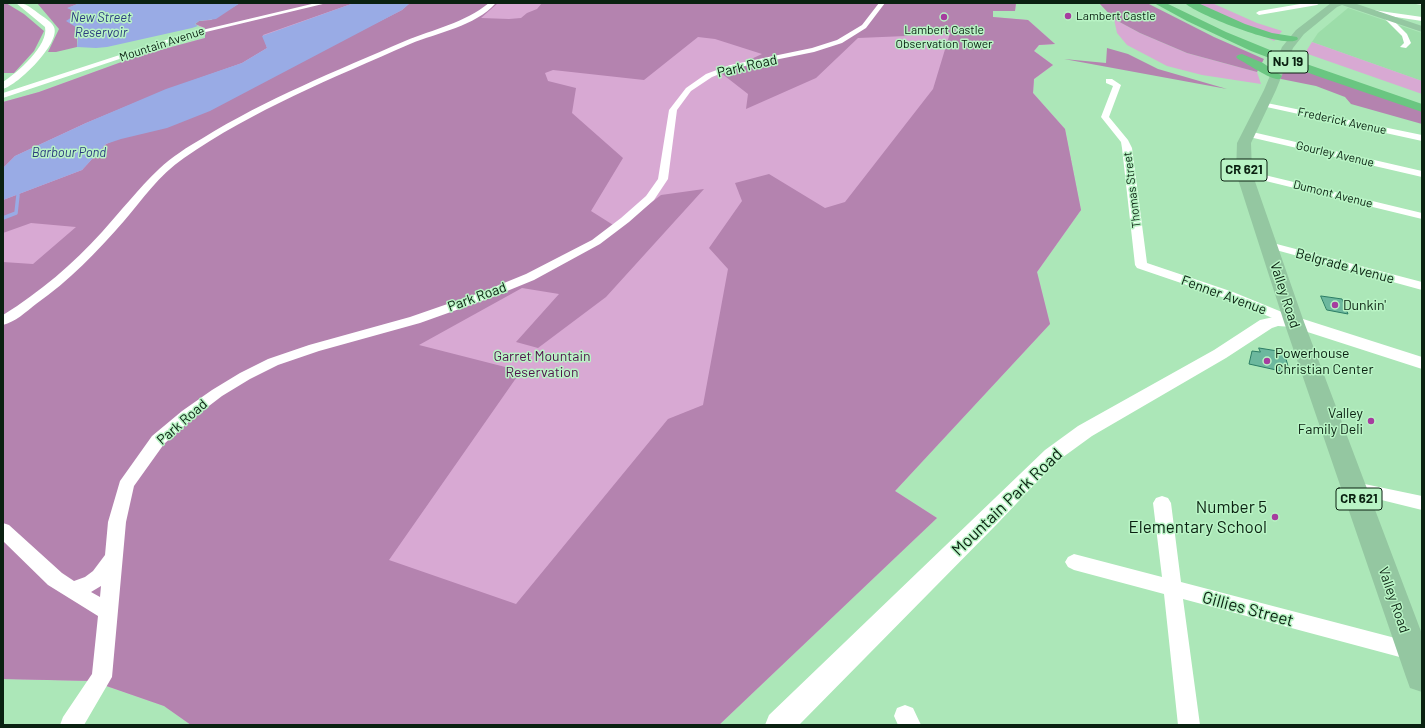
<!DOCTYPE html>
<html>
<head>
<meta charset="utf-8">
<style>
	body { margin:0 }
	#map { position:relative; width:1425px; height:728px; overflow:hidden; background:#ace7b8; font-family:Barlow,sans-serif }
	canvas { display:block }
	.frame { position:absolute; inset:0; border:4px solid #0a2111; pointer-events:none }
</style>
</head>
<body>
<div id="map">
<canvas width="1425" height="728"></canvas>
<div class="frame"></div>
</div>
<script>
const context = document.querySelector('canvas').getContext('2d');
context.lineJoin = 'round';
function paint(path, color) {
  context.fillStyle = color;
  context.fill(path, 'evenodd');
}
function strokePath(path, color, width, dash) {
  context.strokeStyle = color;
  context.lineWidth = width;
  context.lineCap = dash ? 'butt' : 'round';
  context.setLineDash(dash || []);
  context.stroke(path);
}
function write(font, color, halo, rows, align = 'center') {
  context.font = font + ' Barlow,sans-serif';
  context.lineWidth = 3;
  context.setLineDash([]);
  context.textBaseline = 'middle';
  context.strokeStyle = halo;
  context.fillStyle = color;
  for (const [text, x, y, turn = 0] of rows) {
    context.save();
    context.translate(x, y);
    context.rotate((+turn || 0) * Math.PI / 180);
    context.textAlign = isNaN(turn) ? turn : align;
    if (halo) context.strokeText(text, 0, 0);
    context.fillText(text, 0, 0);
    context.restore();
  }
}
const built = new Path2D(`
	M 1348,8 L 1422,33 L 1422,81 L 1312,42 L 1318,33 Z`);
const green = new Path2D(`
	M 240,3 L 1016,3 L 1015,11 L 993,11 L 993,17 L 1028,20 L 1055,44 L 1039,45 L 1034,51 L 1053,65 L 1034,79 L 1033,93 L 1065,129 L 1081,210 L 1037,272 L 1050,324 L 895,491 L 937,518 L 719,725 L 191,725 L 164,706 L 92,681 L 3,679 L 3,102 L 39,92 L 138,56 L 205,38 L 205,28 L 198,26 L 204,20 L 216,19 Z
	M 1192,3 L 1212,3 L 1257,23 L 1282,31 L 1274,41 Z
	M 1114,19 L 1140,33 L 1187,53 L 1257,72 L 1261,84 L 1202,75 L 1167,66 L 1127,45 L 1117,33 Z
	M 1312,42 L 1422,81 L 1422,94 L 1305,53 Z`);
const forest = new Path2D(`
	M 3,3 L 6,3 L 24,14 L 44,31 L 34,51 L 14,73 L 3,73 Z
	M 37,3 L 80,3 L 68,8 L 78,13 L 77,47 L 56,52 L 48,52 L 59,29 Z
	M 240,3 L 354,3 L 263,35 L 267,48 L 242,63 L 166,90 L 86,123 L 15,156 L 3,168 L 3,102 L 39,92 L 138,56 L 205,38 L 205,28 L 195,24 L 199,21 L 211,20 Z
	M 410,3 L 498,3 L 481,18 L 509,19 L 521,18 L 527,13 L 537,9 L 542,3 L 1016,3 L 1015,11 L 993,11 L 993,17 L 1028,20 L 1055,44 L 1039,45 L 1034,51 L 1053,65 L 1034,79 L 1033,93 L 1065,129 L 1081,210 L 1037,272 L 1050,324 L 895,491 L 937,518 L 719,725 L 191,725 L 164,706 L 92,681 L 3,679 L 3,262 L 33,264 L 76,227 L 31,223 L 3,233 L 3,200 L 82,170 L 106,144 L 327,48 L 402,10 ZM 920,31 L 950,33 L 933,89 L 845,202 L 825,208 L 769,174 L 735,183 L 742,201 L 709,248 L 728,269 L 703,405 L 668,419 L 516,604 L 389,560 L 521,371 L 419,345 L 522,288 L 559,294 L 516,342 L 538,348 L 606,297 L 704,189 L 661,195 L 618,228 L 591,211 L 623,158 L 572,113 L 576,88 L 548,81 L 545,73 L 553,70 L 644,80 L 698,37 L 715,39 L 762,54 L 721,73 L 748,94 L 746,109 L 816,78 L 858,38 L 906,36 Z
	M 1099,3 L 1147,3 L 1214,37 L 1264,59 L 1257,72 L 1187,53 L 1140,33 L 1114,19 Z
	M 1107,48 L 1128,54 L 1158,69 L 1227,89 L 1064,59 L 1106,63 Z
	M 1280,63 L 1288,64 L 1422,110 L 1422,124 L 1351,104 L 1345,97 L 1316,86 L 1276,78 Z`);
const water = new Path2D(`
	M 80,3 L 240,3 L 216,19 L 199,21 L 195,24 L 198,26 L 192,28 L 107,47 L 96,48 L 77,47 L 79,29 L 66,21 L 78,13 L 67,8 Z
	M 354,3 L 410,3 L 402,10 L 210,111 L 167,128 L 121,139 L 106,144 L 82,170 L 3,200 L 3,168 L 15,156 L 86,123 L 166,89 L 242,63 L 267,48 L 262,36 Z`);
const stream = new Path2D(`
	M 3,218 L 16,213 L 18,195`);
const building = new Path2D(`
	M 1321,296 L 1342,299 L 1348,314 L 1327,310 Z
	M 1259,348 L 1284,352 L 1290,373 L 1249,364 L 1252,351 L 1260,352 Z`);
const minor = new Path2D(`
	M 316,3 L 327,3 L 185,37 L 3,98 L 3,93 L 181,35 Z
	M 489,3 L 496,3 C 474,27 439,32 410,44 C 333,78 253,110 184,158 C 159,175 142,200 124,221 C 97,252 69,281 36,304 C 26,312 15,322 3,325 L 3,315 C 40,292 73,264 102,232 C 121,211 138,189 159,169 C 172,157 187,147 203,138 C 266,99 336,71 405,41 C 434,29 464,23 489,3 Z
	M 879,3 L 885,3 L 866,28 L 842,43 L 814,52 L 735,68 L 712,77 L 691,91 L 677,110 L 668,179 L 654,200 L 629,222 L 600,244 L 534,280 L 490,298 L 420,323 L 319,351 L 278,365 L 250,379 L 222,396 L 192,419 L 164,444 L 134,486 L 126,522 L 112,677 L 84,725 L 60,725 L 63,717 L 92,674 L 98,616 L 48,585 L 3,541 L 3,523 L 9,525 L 62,573 L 74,581 L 85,577 L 93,571 L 105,555 L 108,522 L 120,481 L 152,436 L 182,411 L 212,390 L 240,373 L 268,359 L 309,345 L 410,317 L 482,292 L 526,274 L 592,240 L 621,218 L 646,196 L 658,179 L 669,110 L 686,88 L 706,74 L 730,65 L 812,48 L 837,40 L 862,25 ZM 101,586 L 100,597 L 91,592 Z
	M 1306,3 L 1320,3 L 1317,5 L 1259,15 L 1256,13 L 1259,11 Z
	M 1415,3 L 1422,3 L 1422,5 L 1416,4 Z
	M 1373,10 L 1422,17 L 1422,21 L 1389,16 L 1407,34 L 1411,43 L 1406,48 L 1400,47 L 1404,43 L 1402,36 L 1384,18 L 1384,16 L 1371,13 L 1370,12 Z
	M 1106,79 L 1112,79 L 1121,85 L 1109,117 L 1128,140 L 1132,148 L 1147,263 L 1233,292 L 1299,319 L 1301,322 L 1299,325 L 1289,325 L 1225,298 L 1137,268 L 1135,265 L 1122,148 L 1121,142 L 1101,117 L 1113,86 L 1106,83 Z
	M 1259,102 L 1262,102 L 1422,135 L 1422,141 L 1262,106 L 1258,104 Z
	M 1248,131 L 1422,171 L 1422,177 L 1245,136 L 1244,134 L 1245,132 Z
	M 1244,170 L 1422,213 L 1422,219 L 1241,175 L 1239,173 L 1241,171 Z
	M 1269,242 L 1422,282 L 1422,290 L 1265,247 L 1263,245 L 1265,243 Z
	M 1355,482 L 1422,496 L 1422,510 L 1349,492 L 1347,488 L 1349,484 Z
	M 1162,496 L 1168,498 L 1171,503 L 1181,582 L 1422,645 L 1422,663 L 1183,599 L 1200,725 L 1178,725 L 1164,594 L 1074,570 L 1068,567 L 1065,562 L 1068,557 L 1074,554 L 1162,577 L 1153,503 L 1156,498 Z
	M 905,705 L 913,708 L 921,725 L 898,725 L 894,716 L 897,708 Z`);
const tertiary = new Path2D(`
	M 16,3 C 26,3 30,7 38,13 C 43,17 51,21 54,27 C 61,43 18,85 3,89 L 3,82 C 17,73 49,45 45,27 Z
	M 1278,316 L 1300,318 L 1422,357 L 1422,369 L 1292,327 L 1278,326 L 1272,328 L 1226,358 L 1092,436 L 1059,460 L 1034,485 L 998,523 L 799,725 L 765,725 L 769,715 L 1045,450 L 1078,426 L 1214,350 L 1260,320 Z`);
const primary = new Path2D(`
	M 1331,3 L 1354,3 L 1422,26 L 1422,32 L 1342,5 L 1337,7 L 1304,34 L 1293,48 L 1276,90 L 1251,143 L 1252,173 L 1304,322 L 1422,634 L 1422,692 L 1410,688 L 1406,677 L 1284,322 L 1236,173 L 1237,143 L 1264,90 L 1282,47 L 1296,30 Z`);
const motorway = new Path2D(`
	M 1154,3 L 1166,3 L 1226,32 L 1292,59 L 1422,104 L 1422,112 L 1317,76 L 1251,51 L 1187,21 Z
	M 1185,3 L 1198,3 L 1245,24 L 1272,33 L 1297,37 L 1298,39 C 1288,51 1195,14 1185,3 Z
	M 1242,54 L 1263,63 L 1282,76 L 1280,79 C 1272,81 1248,64 1238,59 L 1236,57 L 1238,55 Z`);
const markers = [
	[1068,16,4,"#a63d9f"],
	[944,17,4,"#a63d9f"],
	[1335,305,4,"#a63d9f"],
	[1267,361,4,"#a63d9f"],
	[1371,421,4,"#a63d9f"],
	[1275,517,4,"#a63d9f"]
];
const farPoinames = [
	["Lambert Castle",1076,16],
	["Lambert Castle",944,30,"center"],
	["Observation Tower",944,44,"center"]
];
const farStreetnames = [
	["Mountain Avenue",162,44,-18],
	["Frederick Avenue",1342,121,12],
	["Gourley Avenue",1335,154,13],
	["Thomas Street",1132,190,-97],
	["Dumont Avenue",1333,194,14]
];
const farWaternames = [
	["New Street",101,18],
	["Reservoir",101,33],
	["Barbour Pond",69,153]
];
const shields = [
	[1288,62,40],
	[1244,170,46],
	[1359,499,46]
];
const shieldNames = [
	["NJ 19",1288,62],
	["CR 621",1244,170],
	["CR 621",1359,499]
];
const streetNames = [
	["Park Road",747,66,-13],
	["Belgrade Avenue",1345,266,15],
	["Fenner Avenue",1224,295,20],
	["Valley Road",1285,295,72],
	["Park Road",477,297,-20],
	["Park Road",182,422,-41],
	["Valley Road",1394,600,71]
];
const poiNames = [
	["Dunkin'",1343,305],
	["Powerhouse",1275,353],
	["Christian Center",1275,369],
	["Valley",1363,413,"right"],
	["Family Deli",1363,429,"right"]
];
const parkNames = [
	["Garret Mountain",542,356],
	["Reservation",542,372]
];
const nearStreetnames = [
	["Mountain Park Road",1007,502,-44],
	["Gillies Street",1248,609,15]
];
const nearPoinames = [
	["Number 5",1267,507],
	["Elementary School",1267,527]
];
paint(built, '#9cdda9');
paint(green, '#d8a9d3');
paint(forest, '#b483af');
paint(water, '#99abe5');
strokePath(stream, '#99abe5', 3.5);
paint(building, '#6cb89e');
strokePath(building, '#2c7d65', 1);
paint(minor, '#fff');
paint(tertiary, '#fff');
paint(primary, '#94c7a1');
paint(motorway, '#6ac681');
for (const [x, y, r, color] of markers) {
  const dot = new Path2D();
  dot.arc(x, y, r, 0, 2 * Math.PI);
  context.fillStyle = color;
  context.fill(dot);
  strokePath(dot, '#b9f4c5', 1.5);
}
write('12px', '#0a2111', '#b9f4c5', farPoinames, 'left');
write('12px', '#0a2111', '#b9f4c5', farStreetnames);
write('italic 13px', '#2c3c7f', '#b9f4c5', farWaternames);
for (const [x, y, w] of shields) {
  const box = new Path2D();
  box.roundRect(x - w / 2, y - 11, w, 22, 3);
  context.fillStyle = '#b9f4c5';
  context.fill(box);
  strokePath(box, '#0a2111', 1);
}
write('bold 13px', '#0a2111', null, shieldNames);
write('14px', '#0a2111', '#b9f4c5', streetNames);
write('14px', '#0a2111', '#b9f4c5', poiNames, 'left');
write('14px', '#4f124b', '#b9f4c5', parkNames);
write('17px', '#0a2111', '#b9f4c5', nearStreetnames);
write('17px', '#0a2111', '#b9f4c5', nearPoinames, 'right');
</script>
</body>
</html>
